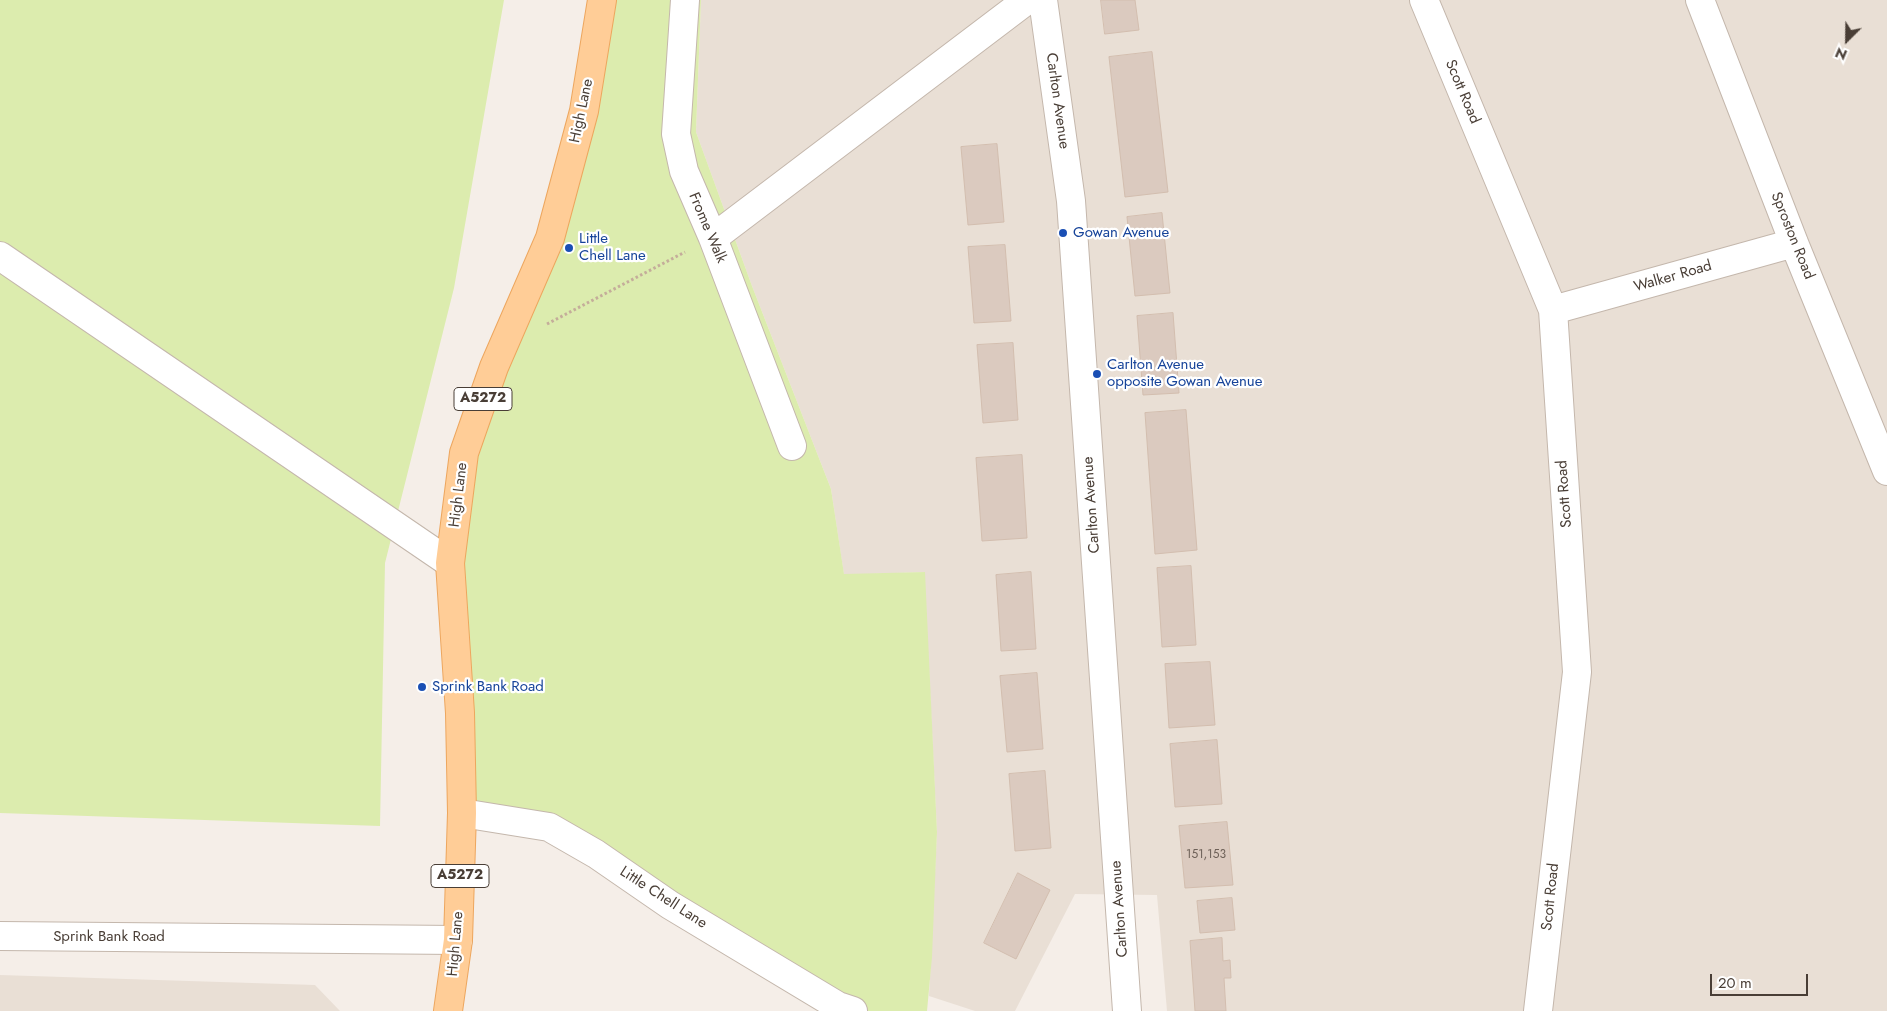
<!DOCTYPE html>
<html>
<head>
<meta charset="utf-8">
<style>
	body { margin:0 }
	#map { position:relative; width:1887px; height:1011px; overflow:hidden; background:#f5eee8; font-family:Jost,sans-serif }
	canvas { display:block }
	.north { position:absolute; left:1822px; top:15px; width:50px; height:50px; -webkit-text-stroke:4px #fff; paint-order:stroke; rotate:203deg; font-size:14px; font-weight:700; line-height:20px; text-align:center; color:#493e36 }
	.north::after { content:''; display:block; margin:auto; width:18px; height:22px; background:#493e36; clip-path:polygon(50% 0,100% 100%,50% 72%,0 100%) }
	.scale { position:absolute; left:1710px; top:974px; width:98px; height:22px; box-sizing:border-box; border:2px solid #493e36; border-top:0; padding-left:6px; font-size:15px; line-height:18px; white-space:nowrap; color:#493e36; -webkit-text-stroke:4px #fff; paint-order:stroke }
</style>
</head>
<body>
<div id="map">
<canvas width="1887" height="1011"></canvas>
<div class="north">N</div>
<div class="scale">20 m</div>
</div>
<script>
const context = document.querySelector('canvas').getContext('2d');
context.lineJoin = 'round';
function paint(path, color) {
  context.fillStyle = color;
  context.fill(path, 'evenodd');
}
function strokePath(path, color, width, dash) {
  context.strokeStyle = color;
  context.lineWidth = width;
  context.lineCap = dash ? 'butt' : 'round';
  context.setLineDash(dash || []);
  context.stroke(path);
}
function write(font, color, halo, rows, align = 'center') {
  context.font = font + ' Jost,sans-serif';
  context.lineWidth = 4.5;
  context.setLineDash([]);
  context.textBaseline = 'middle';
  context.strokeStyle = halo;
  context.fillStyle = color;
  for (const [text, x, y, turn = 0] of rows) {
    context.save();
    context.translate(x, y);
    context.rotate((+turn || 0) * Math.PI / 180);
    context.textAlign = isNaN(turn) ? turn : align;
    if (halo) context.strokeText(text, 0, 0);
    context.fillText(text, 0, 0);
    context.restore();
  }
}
const residential = new Path2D(`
	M 701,0 L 1887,0 L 1887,1011 L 1167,1011 L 1157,895 L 1075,894 L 1015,1011 L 975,1011 L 929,996 L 937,832 L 924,572 L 844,575 L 831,489 L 752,286 L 696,132 Z
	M 0,975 L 315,985 L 340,1011 L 0,1011 Z`);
const green = new Path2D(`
	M 0,0 L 504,0 L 454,288 L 385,563 L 380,826 L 0,813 Z
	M 600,0 L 701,0 L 696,132 L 752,286 L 831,489 L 844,574 L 925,572 L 937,832 L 932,957 L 927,1011 L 853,1011 L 596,854 L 462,813 L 464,453 L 550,238 Z`);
const building = new Path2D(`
	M 1101,0 L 1135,0 L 1139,30 L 1105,34 Z
	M 1152,52 L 1168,192 L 1125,197 L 1109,57 Z
	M 997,144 L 1004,222 L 968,225 L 961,147 Z
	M 1162,213 L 1170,293 L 1135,296 L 1127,217 Z
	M 1005,245 L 1011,321 L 974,323 L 968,247 Z
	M 1173,313 L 1179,393 L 1143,395 L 1137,316 Z
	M 1013,343 L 1018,420 L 983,423 L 977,345 Z
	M 1186,410 L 1197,550 L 1155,554 L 1145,413 Z
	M 1022,455 L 1027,538 L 982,541 L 976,458 Z
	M 1191,566 L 1196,645 L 1162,647 L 1157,568 Z
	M 1031,572 L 1036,649 L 1001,651 L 996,575 Z
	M 1210,662 L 1215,725 L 1169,728 L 1165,664 Z
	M 1037,673 L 1043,749 L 1007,752 L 1000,676 Z
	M 1217,740 L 1222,804 L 1175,807 L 1170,744 Z
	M 1045,771 L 1051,848 L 1015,851 L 1009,774 Z
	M 1227,822 L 1233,885 L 1185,888 L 1179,826 Z
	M 1018,873 L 1050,890 L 1016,959 L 984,943 Z
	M 1232,898 L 1235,930 L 1200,933 L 1197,901 Z
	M 1222,938 L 1223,961 L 1230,960 L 1231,978 L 1224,978 L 1226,1011 L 1195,1011 L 1190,941 Z`);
const path = new Path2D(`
	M 547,324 L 685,252`);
const minor = new Path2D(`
	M 685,0 L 676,134 L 684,171 L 713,238 L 792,446
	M 1043,0 L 1071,201 L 1127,1011
	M 1424,0 L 1553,310 L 1577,672 L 1538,1011
	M 1700,0 L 1794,243 L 1887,471
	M 713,238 L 1027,0
	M 0,256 L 450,563
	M 1553,310 L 1794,243
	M 462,813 L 549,827 L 596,854 L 670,905 L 838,1006 L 853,1011
	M 0,936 L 458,940`);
const major = new Path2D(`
	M 448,1011 L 458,940 L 462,813 L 460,713 L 450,563 L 464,453 L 494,367 L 550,238 L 584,111 L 602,0`);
const markers = [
	[1063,233,5,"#1a4fb4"],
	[569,248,5,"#1a4fb4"],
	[1097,374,5,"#1a4fb4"],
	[422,687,5,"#1a4fb4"]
];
const numberNames = [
	["151,153",1206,855]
];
const shields = [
	[483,399,58],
	[460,876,58]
];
const shieldNames = [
	["A5272",483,399],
	["A5272",460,876]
];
const streetNames = [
	["Scott Road",1462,92,67],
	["Carlton Avenue",1057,101,82],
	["High Lane",582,111,-78],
	["Frome Walk",707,228,67],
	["Sproston Road",1792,236,68],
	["Walker Road",1673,277,-16],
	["Scott Road",1565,494,-94],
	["High Lane",459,495,-83],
	["Carlton Avenue",1092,505,-94],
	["Scott Road",1551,897,-84],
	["Little Chell Lane",663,898,33],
	["Carlton Avenue",1120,909,-94],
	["Sprink Bank Road",109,937],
	["High Lane",456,944,-85]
];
const transitNames = [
	["Gowan Avenue",1073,233],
	["Little",579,239],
	["Chell Lane",579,256],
	["Carlton Avenue",1107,365],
	["opposite Gowan Avenue",1107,382],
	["Sprink Bank Road",432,687]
];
paint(residential, '#e9dfd5');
paint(green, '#dcecae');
paint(building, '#dbcabf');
strokePath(building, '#d3beaf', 1);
strokePath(minor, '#c4b7ac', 30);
strokePath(major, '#eda65e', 30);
strokePath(path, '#c4ad9a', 3, [2.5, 2.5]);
strokePath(minor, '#fff', 28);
strokePath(major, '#ffcd97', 28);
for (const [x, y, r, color] of markers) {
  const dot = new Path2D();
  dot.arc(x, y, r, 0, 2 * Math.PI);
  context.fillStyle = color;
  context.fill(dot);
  strokePath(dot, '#fff', 2);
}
write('12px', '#6e6158', null, numberNames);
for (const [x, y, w] of shields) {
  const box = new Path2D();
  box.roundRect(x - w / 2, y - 11.5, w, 23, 4);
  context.fillStyle = '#fff';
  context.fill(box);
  strokePath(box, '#493e36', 1);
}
write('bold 14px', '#493e36', null, shieldNames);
write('15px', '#493e36', '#fff', streetNames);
write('15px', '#164399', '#fff', transitNames, 'left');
</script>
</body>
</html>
